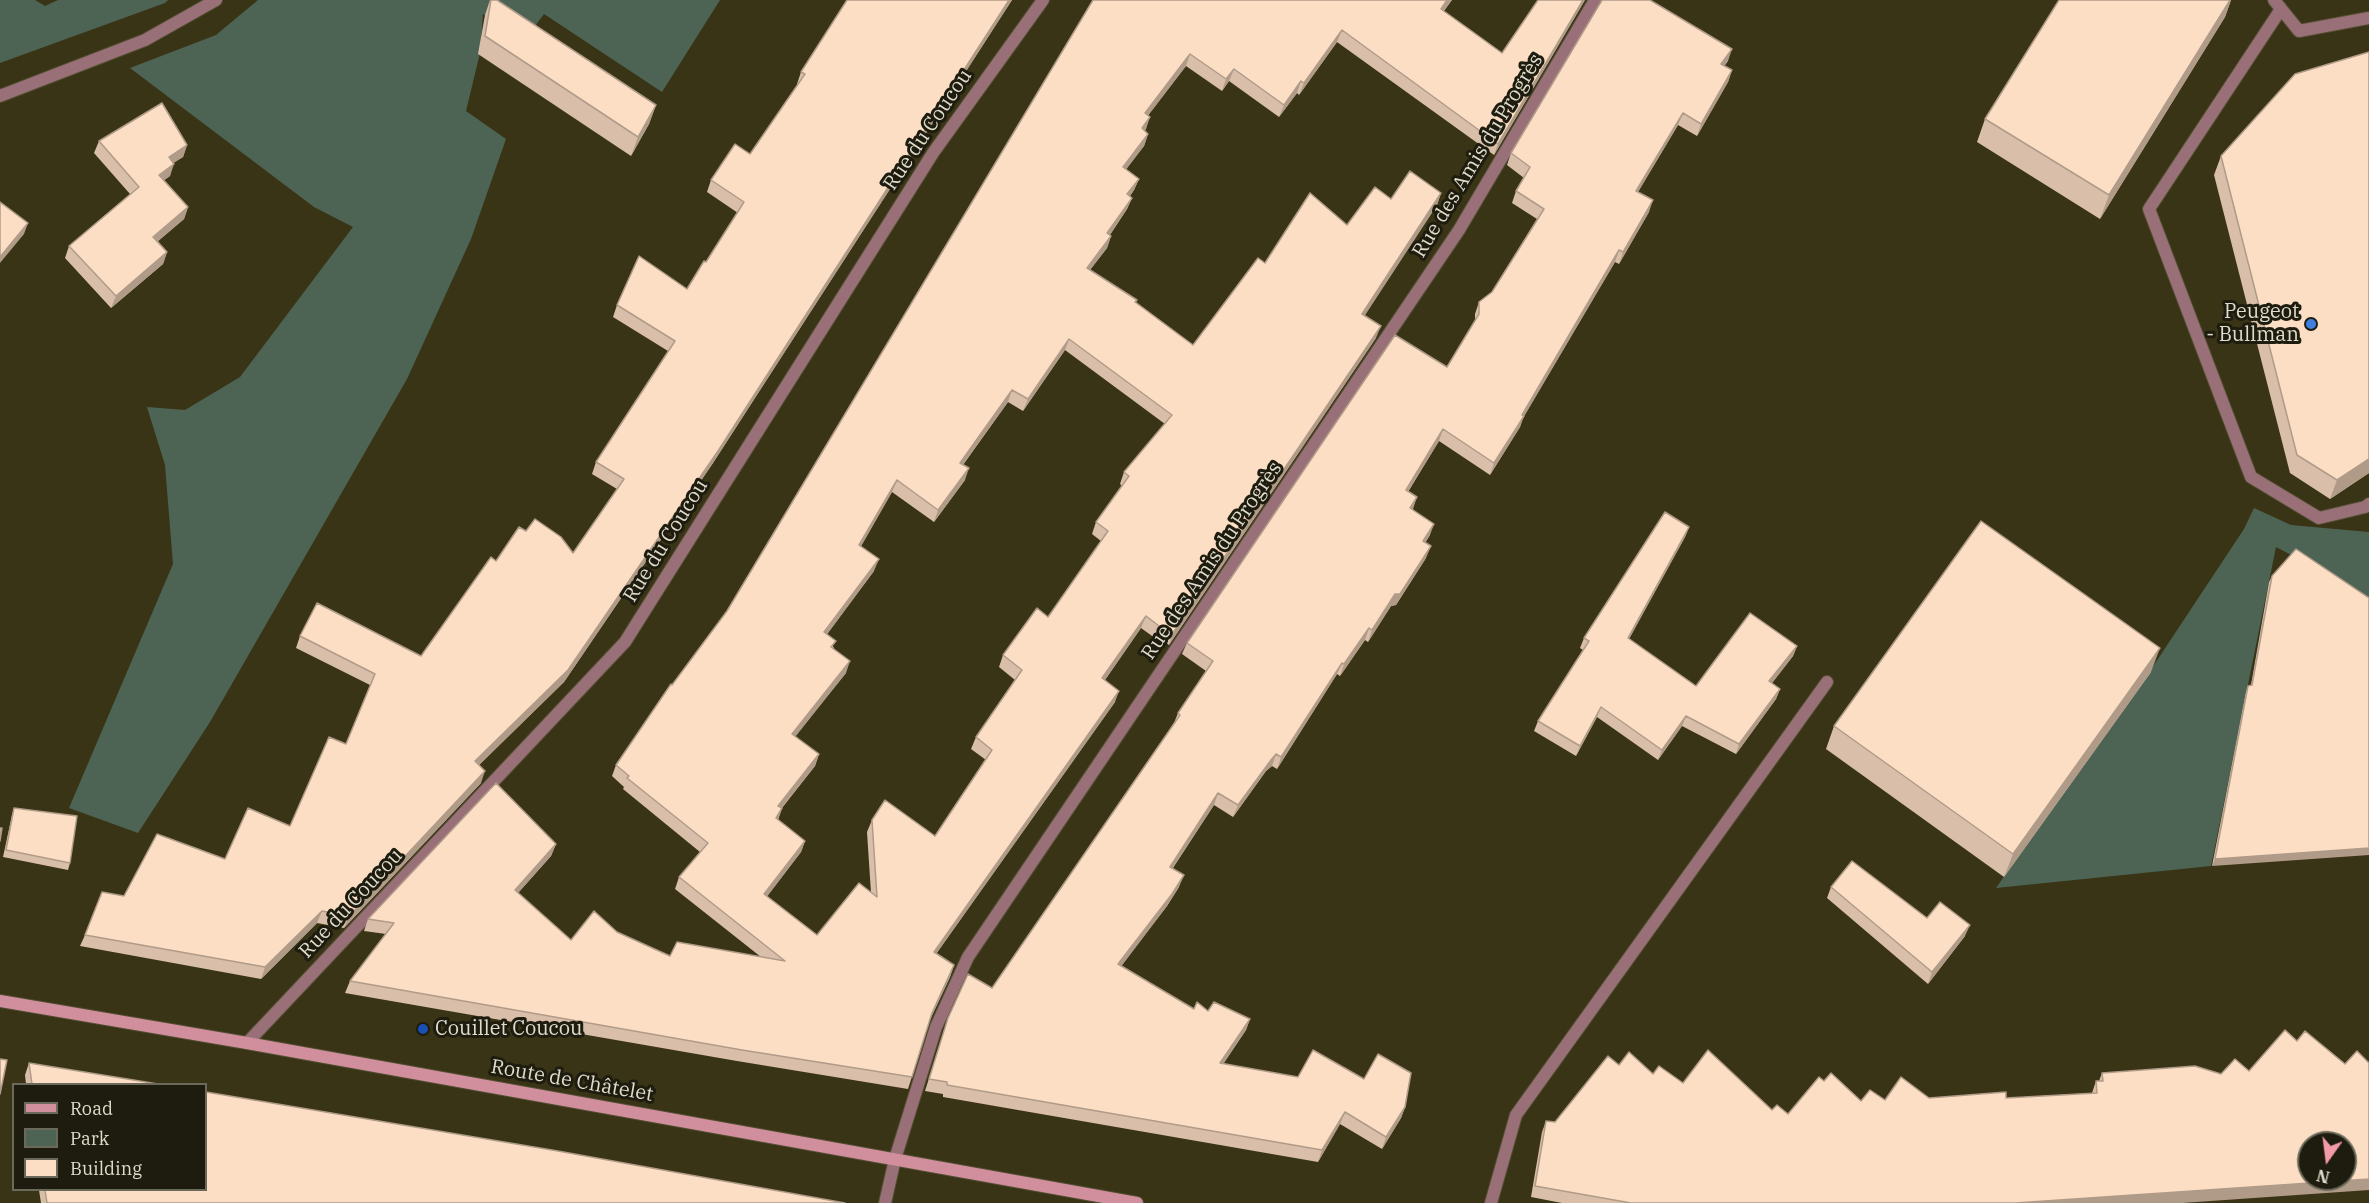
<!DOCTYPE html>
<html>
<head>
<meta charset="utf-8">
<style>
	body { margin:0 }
	#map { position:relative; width:2369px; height:1203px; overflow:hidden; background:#3a3416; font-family:"IBM Plex Serif",serif }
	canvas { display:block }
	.legend { position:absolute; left:12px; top:1083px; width:195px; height:108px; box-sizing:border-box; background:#1e1c0f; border:2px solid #6b695a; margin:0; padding:8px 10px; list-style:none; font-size:18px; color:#dfdccb }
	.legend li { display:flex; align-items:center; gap:12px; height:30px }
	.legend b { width:30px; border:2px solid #6b695a }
	.north { position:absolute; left:2297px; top:1131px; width:60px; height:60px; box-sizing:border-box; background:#1e1c0f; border:2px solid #6b695a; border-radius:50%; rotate:194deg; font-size:16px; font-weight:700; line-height:24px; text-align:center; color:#dfdccb }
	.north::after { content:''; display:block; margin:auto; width:21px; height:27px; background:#f39aa7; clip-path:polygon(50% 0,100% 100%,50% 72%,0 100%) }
</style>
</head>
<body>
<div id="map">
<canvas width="2369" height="1203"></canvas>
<ul class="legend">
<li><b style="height:8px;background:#d18f9e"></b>Road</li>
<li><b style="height:16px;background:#4d6454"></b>Park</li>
<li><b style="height:16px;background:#fcdec4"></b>Building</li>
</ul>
<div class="north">N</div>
</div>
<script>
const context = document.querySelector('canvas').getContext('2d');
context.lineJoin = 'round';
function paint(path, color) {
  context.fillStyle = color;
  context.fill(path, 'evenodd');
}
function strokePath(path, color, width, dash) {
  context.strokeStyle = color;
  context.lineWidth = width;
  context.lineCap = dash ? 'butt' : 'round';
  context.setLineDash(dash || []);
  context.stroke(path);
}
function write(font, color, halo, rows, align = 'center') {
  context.font = font + ' "IBM Plex Serif",serif';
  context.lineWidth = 6;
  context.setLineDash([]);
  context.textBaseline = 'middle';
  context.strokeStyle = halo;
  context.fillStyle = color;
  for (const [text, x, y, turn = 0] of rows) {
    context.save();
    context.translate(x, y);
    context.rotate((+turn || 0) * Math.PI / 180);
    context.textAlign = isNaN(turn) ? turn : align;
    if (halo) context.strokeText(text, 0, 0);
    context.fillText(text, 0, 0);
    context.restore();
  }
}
const green = new Path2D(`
	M 0,0 L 35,0 L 45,6 L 58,0 L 168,0 L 165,3 L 0,63 Z
	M 258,0 L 720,0 L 662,92 L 544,14 L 524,41 L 483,14 L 480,53 L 466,111 L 506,139 L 471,239 L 407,379 L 210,722 L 138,833 L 69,808 L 173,564 L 165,465 L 147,407 L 185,410 L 240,377 L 353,227 L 314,207 L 130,68 L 216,35 Z
	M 2254,508 L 2291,525 L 2369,532 L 2369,605 L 2299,559 L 2276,547 L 2211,866 L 1996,888 L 2148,674 L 2244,529 Z`);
const lane = new Path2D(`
	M 2274,0 L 2299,31 L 2369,18
	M 2281,9 L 2149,209 L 2251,477 L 2319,518 L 2365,507 L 2369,504
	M 1491,1203 L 1516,1115 L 1827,682`);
const street = new Path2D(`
	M 0,96 L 145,40 L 216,0
	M 247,1043 L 625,642 L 933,153 L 1043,0
	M 885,1203 L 895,1159 L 936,1027 L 968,957 L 1459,230 L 1595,0`);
const secondary = new Path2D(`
	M 0,1001 L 247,1043 L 1137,1203`);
const wall = new Path2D(`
	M 490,0 L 497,0 L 656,105 L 649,124 L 631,156 L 478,54 L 485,15 Z
	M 847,0 L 1012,0 L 713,463 L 564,682 L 479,765 L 481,783 L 344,928 L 317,923 L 261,979 L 80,946 L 85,935 L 124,896 L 225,859 L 290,826 L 346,744 L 370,685 L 296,648 L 300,636 L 421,656 L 496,561 L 526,531 L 573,553 L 617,489 L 592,474 L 596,462 L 668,351 L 613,317 L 617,305 L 687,289 L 706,262 L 738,213 L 707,192 L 711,180 L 750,154 L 798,85 L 797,84 L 801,72 Z
	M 1093,0 L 1452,0 L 1444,11 L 1502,53 L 1585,0 L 1494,155 L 1337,42 L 1299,95 L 1297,93 L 1279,117 L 1229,81 L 1222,91 L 1186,66 L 1148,115 L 1146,129 L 1144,131 L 1148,134 L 1144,146 L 1126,169 L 1139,179 L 1134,190 L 1130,196 L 1132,198 L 1127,209 L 1110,235 L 1111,236 L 1107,248 L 1090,270 L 1137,300 L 1136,302 L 1193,345 L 1265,263 L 1347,225 L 1391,199 L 1441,193 L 1437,205 L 1364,316 L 1376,338 L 1169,645 L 1161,639 L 1159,641 L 1141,628 L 1105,680 L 1115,702 L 936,954 L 954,965 L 950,977 L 930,1020 L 908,1089 L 737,1061 L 345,993 L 350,981 L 386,934 L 364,931 L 368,919 L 556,844 L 551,856 L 518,893 L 571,940 L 617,932 L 670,956 L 761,957 L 675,889 L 679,877 L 700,852 L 623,789 L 624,787 L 612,776 L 616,765 L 672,685 L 727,611 ZM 1065,350 L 1165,424 L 1124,472 L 1120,484 L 1122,486 L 1096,522 L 1092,534 L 1101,541 L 1048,617 L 1003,655 L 999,667 L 1015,680 L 976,737 L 971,749 L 986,760 L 935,836 L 872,820 L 867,832 L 871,893 L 817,935 L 767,896 L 801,852 L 805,841 L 778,820 L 782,808 L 815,766 L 819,754 L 795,736 L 846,673 L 827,634 L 874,571 L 861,546 L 892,492 L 934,522 L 965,480 L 963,465 L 1008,402 L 1023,411 Z
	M 2059,0 L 2231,0 L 2225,17 L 2100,219 L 1977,142 L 1985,119 Z
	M 1728,61 L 1724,66 L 1732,70 L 1728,82 L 1697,136 L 1678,125 L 1638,192 L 1649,212 L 1619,264 L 1615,262 L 1523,418 L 1520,427 L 1490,475 L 1439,441 L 1408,492 L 1413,509 L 1430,535 L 1425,543 L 1426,558 L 1396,605 L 1391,606 L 1368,642 L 1365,640 L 1340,676 L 1337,674 L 1277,769 L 1272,766 L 1266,771 L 1233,817 L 1214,805 L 1173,868 L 1179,887 L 1167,906 L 1121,966 L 1194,1009 L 1208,1011 L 1250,1019 L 1246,1030 L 1223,1064 L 1405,1107 L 1401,1118 L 1382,1149 L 1340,1124 L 1318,1162 L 943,1097 L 943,1094 L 925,1091 L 948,1018 L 992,988 L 1174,723 L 1178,713 L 1206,671 L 1182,654 L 1187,643 L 1447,367 L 1475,321 L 1475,314 L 1479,302 L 1492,292 L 1537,219 L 1512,203 L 1516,191 L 1524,178 L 1507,165 L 1511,153 Z
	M 99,141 L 187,145 L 183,157 L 173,163 L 170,176 L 164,180 L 188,207 L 184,219 L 158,241 L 167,252 L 163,264 L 111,308 L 65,258 L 69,246 L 130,194 L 94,153 Z
	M 2221,156 L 2369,473 L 2330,499 L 2290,473 L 2214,175 Z
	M 1689,527 L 1685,537 L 1629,639 L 1696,686 L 1797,646 L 1793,656 L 1772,683 L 1780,689 L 1776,699 L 1736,754 L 1682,726 L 1658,760 L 1597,717 L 1576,756 L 1534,731 L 1538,721 L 1583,650 L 1580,648 L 1584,638 Z
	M 2272,576 L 2369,598 L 2212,866 L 2246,692 L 2248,686 L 2251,685 L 2269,582 Z
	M 2151,672 L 2004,877 L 1826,749 L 1834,726 Z
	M 14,808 L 70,863 L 68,870 L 3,857 L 12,815 Z
	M 1831,887 L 1927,918 L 1965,936 L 1928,984 L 1827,898 Z
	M 2297,1041 L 2345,1064 L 2369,1063 L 2182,1203 L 1562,1203 L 1531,1197 L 1542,1132 L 1546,1121 L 1555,1122 L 1619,1065 L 1772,1110 L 1788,1114 L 1824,1081 L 1861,1101 L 1929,1098 L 2006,1098 L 2092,1093 L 2096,1081 L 2099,1081 L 2102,1073 L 2221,1074 L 2249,1071 Z
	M 29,1063 L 158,1084 L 26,1084 L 25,1075 Z
	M 39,1190 L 206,1190 L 845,1203 L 41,1203 Z`);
const shadedWall = new Path2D(`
	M 1009,0 L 1012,0 L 713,463 L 564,682 L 471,773 L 475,761 Z
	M 1447,0 L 1452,0 L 1436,20 L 1441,9 Z
	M 1583,0 L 1585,0 L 1494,155 L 1498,144 Z
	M 2230,0 L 2231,0 L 2225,17 L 2100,219 L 2109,195 Z
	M 1342,30 L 1337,42 L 1299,95 L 1304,83 Z
	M 1732,49 L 1728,61 L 1717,76 L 1721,64 Z
	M 1190,54 L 1186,66 L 1141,125 L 1145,113 Z
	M 1234,69 L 1229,81 L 1222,91 L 1226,79 Z
	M 1732,70 L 1728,82 L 1697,136 L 1701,124 Z
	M 1301,81 L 1297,93 L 1279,117 L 1284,105 Z
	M 656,105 L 649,124 L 631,156 L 638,137 Z
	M 1683,113 L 1678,125 L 1632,202 L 1636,191 Z
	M 1150,117 L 1146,129 L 1138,140 L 1142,128 Z
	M 1148,134 L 1144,146 L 1119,179 L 1123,167 Z
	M 187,145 L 183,157 L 164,169 L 169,157 Z
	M 174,164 L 170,176 L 155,187 L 159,175 Z
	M 1139,179 L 1134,190 L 1123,206 L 1127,194 Z
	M 1441,193 L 1437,205 L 1358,326 L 1362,314 Z
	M 1132,198 L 1127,209 L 1103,245 L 1107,233 Z
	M 1653,200 L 1649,212 L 1619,264 L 1623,252 Z
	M 188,207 L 184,219 L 149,249 L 153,237 Z
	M 28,223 L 24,234 L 0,263 L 0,257 Z
	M 1111,236 L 1107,248 L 1082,280 L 1087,268 Z
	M 1619,250 L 1615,262 L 1523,418 L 1520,427 L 1490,475 L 1494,463 Z
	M 167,252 L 163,264 L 111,308 L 116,296 Z
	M 1381,326 L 1376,338 L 1169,645 L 1173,633 Z
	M 1069,339 L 1065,350 L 1023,411 L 1028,399 Z
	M 1012,390 L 1008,402 L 956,474 L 960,463 Z
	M 1443,429 L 1439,441 L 1401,502 L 1406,490 Z
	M 2369,459 L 2369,473 L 2330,499 L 2337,480 Z
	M 969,468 L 965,480 L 934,522 L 938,510 Z
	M 897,480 L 892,492 L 855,557 L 859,545 Z
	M 1417,497 L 1413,509 L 1410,508 Z
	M 1434,524 L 1430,535 L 1419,553 L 1423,541 Z
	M 1689,527 L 1685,537 L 1624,648 L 1628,638 Z
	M 1431,546 L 1426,558 L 1396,605 L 1391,606 L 1368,642 L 1372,630 L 1395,594 Z
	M 879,559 L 874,571 L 820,644 L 824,632 Z
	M 1146,616 L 1141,628 L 1098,690 L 1102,678 Z
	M 1369,628 L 1365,640 L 1340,676 L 1344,664 Z
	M 1797,646 L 1793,656 L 1766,691 L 1769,681 Z
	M 2160,648 L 2151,672 L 2004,877 L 2013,854 Z
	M 850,661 L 846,673 L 788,746 L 792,734 Z
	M 1342,663 L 1337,674 L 1277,769 L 1281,757 Z
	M 1780,689 L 1776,699 L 1736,754 L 1739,744 Z
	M 1119,691 L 1115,702 L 929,964 L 934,952 Z
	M 1601,707 L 1597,717 L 1576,756 L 1580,746 Z
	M 1686,716 L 1682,726 L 1658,760 L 1662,750 Z
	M 819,754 L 815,766 L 774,817 L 778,806 Z
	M 1276,754 L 1272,766 L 1266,771 L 1233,817 L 1238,805 L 1271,760 Z
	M 485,771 L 481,783 L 344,928 L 349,916 Z
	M 1218,793 L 1214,805 L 1166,878 L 1170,867 Z
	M 782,808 L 778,820 L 776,818 Z
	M 805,841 L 801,852 L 760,906 L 764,894 Z
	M 556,844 L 551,856 L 510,902 L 515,890 Z
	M 2369,848 L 2369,855 L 2212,866 L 2215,859 Z
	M 1184,875 L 1179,887 L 1167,906 L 1114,976 L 1118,964 Z
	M 322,911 L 317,923 L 261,979 L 265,967 Z
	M 1970,925 L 1965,936 L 1928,984 L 1932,972 Z
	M 954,965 L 950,977 L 928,1024 L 932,1013 Z
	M 1250,1019 L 1246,1030 L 1216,1075 L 1220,1063 Z
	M 1405,1107 L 1401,1118 L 1382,1149 L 1386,1137 Z
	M 1345,1112 L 1340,1124 L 1318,1162 L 1322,1150 Z
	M 2369,1179 L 2369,1190 L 2182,1203 L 2015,1203 Z`);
const building = new Path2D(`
	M 491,0 L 497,0 L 656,105 L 638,137 L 485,36 Z
	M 847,0 L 1009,0 L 718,451 L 568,670 L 475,761 L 485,771 L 349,916 L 322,911 L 265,967 L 85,935 L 102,892 L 124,896 L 157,834 L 225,859 L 248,808 L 290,826 L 329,737 L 346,744 L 375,674 L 300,636 L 317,603 L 421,656 L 491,557 L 496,561 L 519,527 L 526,531 L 535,519 L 561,537 L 573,553 L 624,479 L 596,462 L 675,341 L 617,305 L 639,256 L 687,289 L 704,261 L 706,262 L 744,202 L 711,180 L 735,144 L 750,154 L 805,74 L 801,72 Z
	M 1093,0 L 1447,0 L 1441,9 L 1502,53 L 1538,0 L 1583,0 L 1498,144 L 1342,30 L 1304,83 L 1301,81 L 1284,105 L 1234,69 L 1226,79 L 1190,54 L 1145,113 L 1150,117 L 1142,128 L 1148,134 L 1123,167 L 1139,179 L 1127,194 L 1132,198 L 1107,233 L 1111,236 L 1087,268 L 1137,300 L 1135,302 L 1193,345 L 1258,258 L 1265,263 L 1310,193 L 1347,225 L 1375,187 L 1391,199 L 1410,171 L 1441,193 L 1362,314 L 1381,326 L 1173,633 L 1165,628 L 1163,629 L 1146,616 L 1102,678 L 1119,691 L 934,952 L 954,965 L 932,1013 L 912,1077 L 742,1050 L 350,981 L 394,923 L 368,919 L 496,783 L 556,844 L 515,890 L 571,940 L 594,911 L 617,932 L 670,956 L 677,942 L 785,961 L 679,877 L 708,843 L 627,778 L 629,776 L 616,765 L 671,684 L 672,685 L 727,611 ZM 1069,339 L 1172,415 L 1124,472 L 1129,476 L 1096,522 L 1108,531 L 1048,617 L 1037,608 L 1003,655 L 1022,670 L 976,737 L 992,750 L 935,836 L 885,800 L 872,820 L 877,897 L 859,883 L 817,935 L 764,894 L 805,841 L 776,818 L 782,808 L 778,806 L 819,754 L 792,734 L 850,661 L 831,647 L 836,641 L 824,632 L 879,559 L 859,545 L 897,480 L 938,510 L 969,468 L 960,463 L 1012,390 L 1028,399 Z
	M 1602,0 L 1650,0 L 1732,49 L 1721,64 L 1732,70 L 1701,124 L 1683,113 L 1636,191 L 1653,200 L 1623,252 L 1619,250 L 1522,415 L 1524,416 L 1494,463 L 1443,429 L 1406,490 L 1417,497 L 1410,508 L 1434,524 L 1423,541 L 1431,546 L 1400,594 L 1395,594 L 1372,630 L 1369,628 L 1344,664 L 1342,663 L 1281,757 L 1276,754 L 1271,760 L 1238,805 L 1218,793 L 1170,867 L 1184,875 L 1172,894 L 1118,964 L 1194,1009 L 1197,1002 L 1208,1011 L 1214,1002 L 1250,1019 L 1220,1063 L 1298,1077 L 1313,1050 L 1364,1079 L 1378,1054 L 1411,1073 L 1405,1107 L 1386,1137 L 1345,1112 L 1322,1150 L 947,1085 L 947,1082 L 929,1079 L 948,1018 L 968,974 L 992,988 L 1180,715 L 1178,713 L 1213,661 L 1187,643 L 1395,335 L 1447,367 L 1479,314 L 1479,302 L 1492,292 L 1544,209 L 1516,191 L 1530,167 L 1511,153 Z
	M 2059,0 L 2230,0 L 2109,195 L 1985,119 Z
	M 2369,52 L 2369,459 L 2337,480 L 2297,455 L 2221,156 L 2295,74 Z
	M 162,103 L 187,145 L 169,157 L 174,164 L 159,175 L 188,207 L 153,237 L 167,252 L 116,296 L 69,246 L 139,187 L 99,141 Z
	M 0,202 L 28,223 L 0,257 Z
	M 1665,512 L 1689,527 L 1628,638 L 1696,686 L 1750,613 L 1797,646 L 1769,681 L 1780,689 L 1739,744 L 1686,716 L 1662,750 L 1601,707 L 1580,746 L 1538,721 L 1589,641 L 1584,638 Z
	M 1981,521 L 2160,648 L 2013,854 L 1834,726 Z
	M 2296,549 L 2369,598 L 2369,848 L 2215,859 L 2248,686 L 2252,685 L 2272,576 Z
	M 14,808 L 77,816 L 70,863 L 6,850 Z
	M 0,828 L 2,828 L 0,841 Z
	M 1852,861 L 1927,918 L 1940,902 L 1970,925 L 1932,972 L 1831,887 Z
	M 2285,1030 L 2297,1041 L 2305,1031 L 2345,1064 L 2357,1051 L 2369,1063 L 2369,1179 L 2015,1203 L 1631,1203 L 1535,1186 L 1546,1121 L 1555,1122 L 1608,1056 L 1619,1065 L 1629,1052 L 1653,1074 L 1659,1066 L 1683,1083 L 1708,1050 L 1772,1110 L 1777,1105 L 1788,1114 L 1819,1077 L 1824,1081 L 1831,1073 L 1861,1101 L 1870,1090 L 1885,1100 L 1901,1077 L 1929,1098 L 2006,1092 L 2006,1098 L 2097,1093 L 2096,1081 L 2103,1081 L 2102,1073 L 2195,1066 L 2221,1074 L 2235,1059 L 2249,1071 ZM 2309,1143 L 2345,1143 L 2345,1179 L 2309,1179 Z
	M 0,1059 L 7,1060 L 0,1094 Z
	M 29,1063 L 158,1084 L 32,1084 Z
	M 206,1092 L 558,1151 L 845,1203 L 47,1203 L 45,1190 L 206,1190 Z`);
const markers = [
	[2311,324,6,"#3f7fe0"],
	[423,1029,6,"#1a4fb4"]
];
const streetNames = [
	["Rue du Coucou",928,130,-56],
	["Rue des Amis du Progrès",1478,156,-59],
	["Rue du Coucou",666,541,-58],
	["Rue des Amis du Progrès",1212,561,-56],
	["Rue du Coucou",351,904,-47],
	["Route de Châtelet",572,1081,10]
];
const poiNames = [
	["Peugeot",2299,312],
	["- Bullman",2299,335],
	["Couillet Coucou",435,1029,"left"]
];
paint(green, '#4d6454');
strokePath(lane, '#544f33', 14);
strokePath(street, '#544f33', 14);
strokePath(secondary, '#544f33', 14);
strokePath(lane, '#996f78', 12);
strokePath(street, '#996f78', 12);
strokePath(secondary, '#d18f9e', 12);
paint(wall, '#d9bfa9');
paint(shadedWall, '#b09b89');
paint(building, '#fcdec4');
strokePath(building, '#b09b89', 1.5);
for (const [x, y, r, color] of markers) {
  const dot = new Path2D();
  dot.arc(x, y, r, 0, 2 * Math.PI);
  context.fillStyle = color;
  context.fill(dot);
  strokePath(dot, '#1e1c0f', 2);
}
write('20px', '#dfdccb', '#1e1c0f', streetNames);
write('20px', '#dfdccb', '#1e1c0f', poiNames, 'right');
</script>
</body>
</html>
